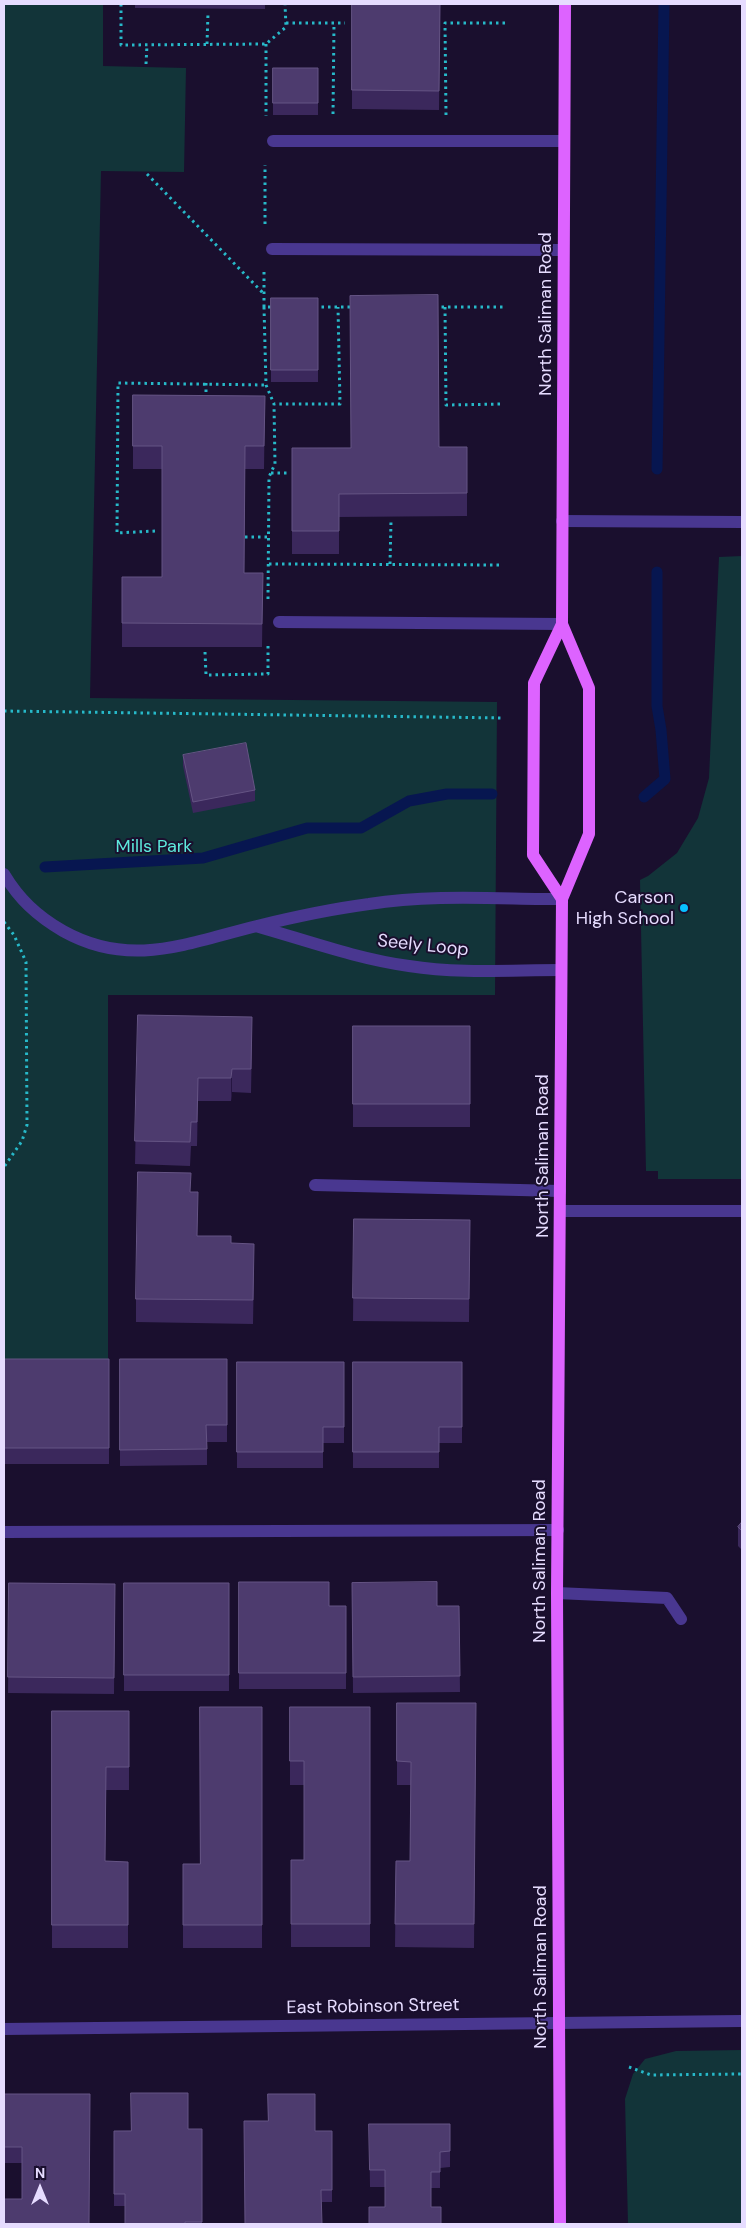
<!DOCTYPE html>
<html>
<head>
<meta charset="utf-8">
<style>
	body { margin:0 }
	#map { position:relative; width:746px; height:2228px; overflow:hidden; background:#1a0f2e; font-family:"DM Sans",sans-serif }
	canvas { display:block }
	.frame { position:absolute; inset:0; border:5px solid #e6dcff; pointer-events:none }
	.north { position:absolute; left:15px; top:2163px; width:50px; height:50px; -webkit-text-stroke:4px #1a0f2e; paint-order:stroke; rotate:0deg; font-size:14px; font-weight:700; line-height:20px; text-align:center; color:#e6dcff }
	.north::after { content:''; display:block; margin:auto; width:18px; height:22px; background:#e6dcff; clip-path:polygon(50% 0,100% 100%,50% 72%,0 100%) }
</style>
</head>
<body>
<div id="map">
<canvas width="746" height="2228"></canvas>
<div class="frame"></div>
<div class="north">N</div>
</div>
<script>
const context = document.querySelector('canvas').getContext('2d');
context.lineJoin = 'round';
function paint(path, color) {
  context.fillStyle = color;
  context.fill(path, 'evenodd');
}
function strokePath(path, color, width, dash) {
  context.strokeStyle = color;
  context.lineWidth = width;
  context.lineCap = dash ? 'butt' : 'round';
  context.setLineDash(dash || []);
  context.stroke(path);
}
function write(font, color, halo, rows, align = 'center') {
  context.font = font + ' "DM Sans",sans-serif';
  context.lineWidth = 4;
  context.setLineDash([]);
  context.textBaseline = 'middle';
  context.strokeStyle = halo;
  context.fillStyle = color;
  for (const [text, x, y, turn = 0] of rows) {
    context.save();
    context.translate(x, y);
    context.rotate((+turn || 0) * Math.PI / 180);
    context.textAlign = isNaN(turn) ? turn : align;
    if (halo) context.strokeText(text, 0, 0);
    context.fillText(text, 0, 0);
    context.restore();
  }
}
const green = new Path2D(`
	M 4,4 L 103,4 L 103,66 L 186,68 L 184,172 L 101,171 L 90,698 L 497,702 L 495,995 L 108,995 L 108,1370 L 4,1369 Z
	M 742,556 L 742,1179 L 658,1179 L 658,1171 L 646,1171 L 640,880 L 648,876 L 677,853 L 698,818 L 709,778 L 719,557 Z
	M 742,2050 L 742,2224 L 628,2224 L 625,2099 L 633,2074 L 645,2059 L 676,2051 Z`);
const stream = new Path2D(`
	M 657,469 L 664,4
	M 644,797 L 665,779 L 661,730 L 657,706 L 657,572
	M 45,867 L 203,858 L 307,828 L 361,828 L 409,801 L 447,794 L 492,794`);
const path = new Path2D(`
	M 121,4 L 121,45 L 266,44 L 286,27 L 285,4
	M 286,23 L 345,23
	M 207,44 L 208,13
	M 266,44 L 266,116
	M 146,64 L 147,45
	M 333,114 L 334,23
	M 446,115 L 445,23 L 507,23
	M 147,174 L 264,294
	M 265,224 L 265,165
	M 264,272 L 264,307 L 274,307
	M 264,307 L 266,385 L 274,404 L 340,404 L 338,307
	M 315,307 L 354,307
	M 435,307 L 505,307
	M 445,307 L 446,405 L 504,404
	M 206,383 L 206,398
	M 271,473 L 288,473
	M 155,531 L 117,533 L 118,383 L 266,385
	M 245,537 L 269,537
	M 269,564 L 503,565
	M 390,564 L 391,521
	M 268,599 L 269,477 L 275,464 L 274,404
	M 205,652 L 206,675 L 268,674 L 268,646
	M 4,711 L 504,718
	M 4,922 L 14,935 L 26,962 L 27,1125 L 22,1141 L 4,1167
	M 629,2067 L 651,2075 L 742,2074`);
const minor = new Path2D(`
	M 273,141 L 564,141
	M 272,249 L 563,250
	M 562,521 L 742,522
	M 279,622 L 562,624
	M 4,874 C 19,899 37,916 63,931 C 131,969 187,943 257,926 C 294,917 331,909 369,904 C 432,894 498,899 562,899
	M 259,927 C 308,941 358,959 409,966 C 459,974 511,970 561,970
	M 315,1185 L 560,1191
	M 560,1211 L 742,1211
	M 4,1532 L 558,1530
	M 557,1593 L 667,1598 L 681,1619
	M 4,2029 L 742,2021`);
const major = new Path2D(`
	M 562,899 L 533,855 L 534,683 L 562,624
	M 560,2224 L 557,1593 L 562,899 L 589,834 L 589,688 L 562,624 L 565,4`);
const wall = new Path2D(`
	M 135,4 L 265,4 L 265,9 L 135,8 Z
	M 352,4 L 440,4 L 439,110 L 352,109 Z
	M 273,68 L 318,68 L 318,115 L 273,115 Z
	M 271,298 L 318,298 L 318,382 L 271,382 Z
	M 133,395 L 265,396 L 264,469 L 245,469 L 244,573 L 263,573 L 262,647 L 122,647 L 122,577 L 162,577 L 162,469 L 133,469 Z
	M 467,447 L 467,516 L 339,517 L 339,554 L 292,554 L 292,448 Z
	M 183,755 L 255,790 L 255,801 L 193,813 L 183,766 Z
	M 138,1015 L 252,1040 L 251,1093 L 232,1092 L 231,1101 L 198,1101 L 197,1146 L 191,1146 L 190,1166 L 135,1164 Z
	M 353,1026 L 470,1026 L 470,1127 L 353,1127 Z
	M 191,1192 L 197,1236 L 231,1243 L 254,1267 L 253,1324 L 136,1322 L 136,1299 Z
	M 354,1219 L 470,1220 L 469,1322 L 353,1321 Z
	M 4,1359 L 109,1359 L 109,1464 L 4,1464 Z
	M 120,1359 L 227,1359 L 227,1442 L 207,1442 L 207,1465 L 120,1466 Z
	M 237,1362 L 344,1362 L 344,1443 L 323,1443 L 323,1468 L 237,1468 Z
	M 353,1362 L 462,1362 L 462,1443 L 439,1443 L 439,1468 L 353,1468 Z
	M 742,1522 L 742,1550 L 738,1546 L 738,1527 Z
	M 239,1582 L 329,1606 L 346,1606 L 346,1689 L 239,1689 Z
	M 9,1583 L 115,1584 L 114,1694 L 8,1693 Z
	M 124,1583 L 229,1583 L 229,1691 L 124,1691 Z
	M 352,1583 L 437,1606 L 459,1606 L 460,1692 L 353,1693 Z
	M 397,1703 L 476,1703 L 474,1948 L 395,1947 L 396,1861 L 410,1861 L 411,1785 L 397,1785 Z
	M 262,1707 L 262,1948 L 183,1948 L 183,1864 L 200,1864 Z
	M 290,1707 L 370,1707 L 370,1947 L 291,1947 L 291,1860 L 304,1860 L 304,1785 L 290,1785 Z
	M 52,1711 L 129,1711 L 129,1790 L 106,1790 L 105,1861 L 128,1862 L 128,1948 L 52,1948 Z
	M 4,2094 L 89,2224 L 22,2199 L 22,2163 L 4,2163 Z
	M 369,2124 L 450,2124 L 450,2167 L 440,2168 L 440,2188 L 431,2188 L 369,2224 L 385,2207 L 385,2187 L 370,2187 Z
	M 202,2129 L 202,2224 L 125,2224 L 125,2206 L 114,2206 L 114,2131 Z
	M 315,2131 L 332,2131 L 332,2202 L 322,2202 Z`);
const shadedWall = new Path2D(`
	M 232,1069 L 232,1092 L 231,1101 L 231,1078 Z
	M 198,1078 L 198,1101 L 197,1146 L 197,1122 Z`);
const building = new Path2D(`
	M 352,4 L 440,4 L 439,91 L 352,90 Z
	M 273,68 L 318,68 L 318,103 L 273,103 Z
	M 438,295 L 439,447 L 467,447 L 467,493 L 339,494 L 339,531 L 292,531 L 292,448 L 351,448 L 350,296 Z
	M 271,298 L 318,298 L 318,370 L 271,370 Z
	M 133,395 L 265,396 L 264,446 L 245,446 L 244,573 L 263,573 L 262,624 L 122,623 L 122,577 L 162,577 L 162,446 L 133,446 Z
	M 246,743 L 255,790 L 193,802 L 183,755 Z
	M 138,1015 L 252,1017 L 251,1069 L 232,1069 L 231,1078 L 198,1078 L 197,1122 L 191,1122 L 190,1142 L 135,1141 Z
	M 353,1026 L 470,1026 L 470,1104 L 353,1104 Z
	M 138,1172 L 191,1173 L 190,1192 L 198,1192 L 197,1236 L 231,1236 L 231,1243 L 254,1244 L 253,1300 L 136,1299 Z
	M 354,1219 L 470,1220 L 469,1299 L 353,1298 Z
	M 4,1359 L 109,1359 L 109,1448 L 4,1448 Z
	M 120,1359 L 227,1359 L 227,1425 L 206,1425 L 207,1449 L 120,1450 Z
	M 237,1362 L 344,1362 L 344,1427 L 323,1427 L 323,1452 L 237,1452 Z
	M 353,1362 L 462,1362 L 462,1427 L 439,1427 L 439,1452 L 353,1452 Z
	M 742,1522 L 742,1531 L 738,1527 Z
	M 239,1582 L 329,1582 L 329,1606 L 346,1606 L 346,1673 L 239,1673 Z
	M 437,1582 L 437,1606 L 459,1606 L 460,1676 L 353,1677 L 352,1583 Z
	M 9,1583 L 115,1584 L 114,1678 L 8,1677 Z
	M 124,1583 L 229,1583 L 229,1675 L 124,1675 Z
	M 397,1703 L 476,1703 L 474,1924 L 395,1924 L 396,1861 L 410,1861 L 411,1762 L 397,1761 Z
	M 200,1707 L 262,1707 L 262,1925 L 183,1925 L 183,1864 L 200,1864 Z
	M 290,1707 L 370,1707 L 370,1924 L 291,1924 L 291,1860 L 304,1860 L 304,1761 L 290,1761 Z
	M 52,1711 L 129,1711 L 129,1767 L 106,1767 L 105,1861 L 128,1862 L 128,1925 L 52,1925 Z
	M 131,2093 L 188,2093 L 188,2129 L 202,2129 L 202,2222 L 185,2222 L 185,2224 L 125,2224 L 125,2194 L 114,2194 L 114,2131 L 131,2131 Z
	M 4,2094 L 90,2094 L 89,2224 L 4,2224 L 4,2199 L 22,2199 L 22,2147 L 4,2147 Z
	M 268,2094 L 315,2094 L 315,2131 L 332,2131 L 332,2190 L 321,2190 L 322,2224 L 245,2224 L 244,2121 L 268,2121 Z
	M 369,2124 L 450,2124 L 450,2151 L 440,2152 L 440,2172 L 431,2172 L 431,2207 L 441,2207 L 441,2224 L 450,2224 L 369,2224 L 369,2207 L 385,2207 L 385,2170 L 370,2170 Z`);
const markers = [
	[684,908,5,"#08bfff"]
];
const streetNames = [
	["North Saliman Road",546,314,-90],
	["Seely Loop",423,946,6],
	["North Saliman Road",543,1156,-90],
	["North Saliman Road",540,1561,-90],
	["North Saliman Road",541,1967,-90],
	["East Robinson Street",373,2007,-1]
];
const parkNames = [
	["Mills Park",154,847]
];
const poiNames = [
	["Carson",674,898],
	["High School",674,919]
];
paint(green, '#123439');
strokePath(stream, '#071650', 11);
strokePath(path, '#27b9c9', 3, [2.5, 4]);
strokePath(minor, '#493790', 12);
strokePath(major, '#dd63ff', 12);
paint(wall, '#3b285c');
paint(shadedWall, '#261642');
paint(building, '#4d3b6e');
strokePath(building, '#655484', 1);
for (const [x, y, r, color] of markers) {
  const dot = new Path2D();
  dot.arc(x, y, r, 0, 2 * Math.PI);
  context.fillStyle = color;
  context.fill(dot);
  strokePath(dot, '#1a0f2e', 2);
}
write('18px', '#e6dcff', '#1a0f2e', streetNames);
write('18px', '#5deadd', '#1a0f2e', parkNames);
write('18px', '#e6dcff', '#1a0f2e', poiNames, 'right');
</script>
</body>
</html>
